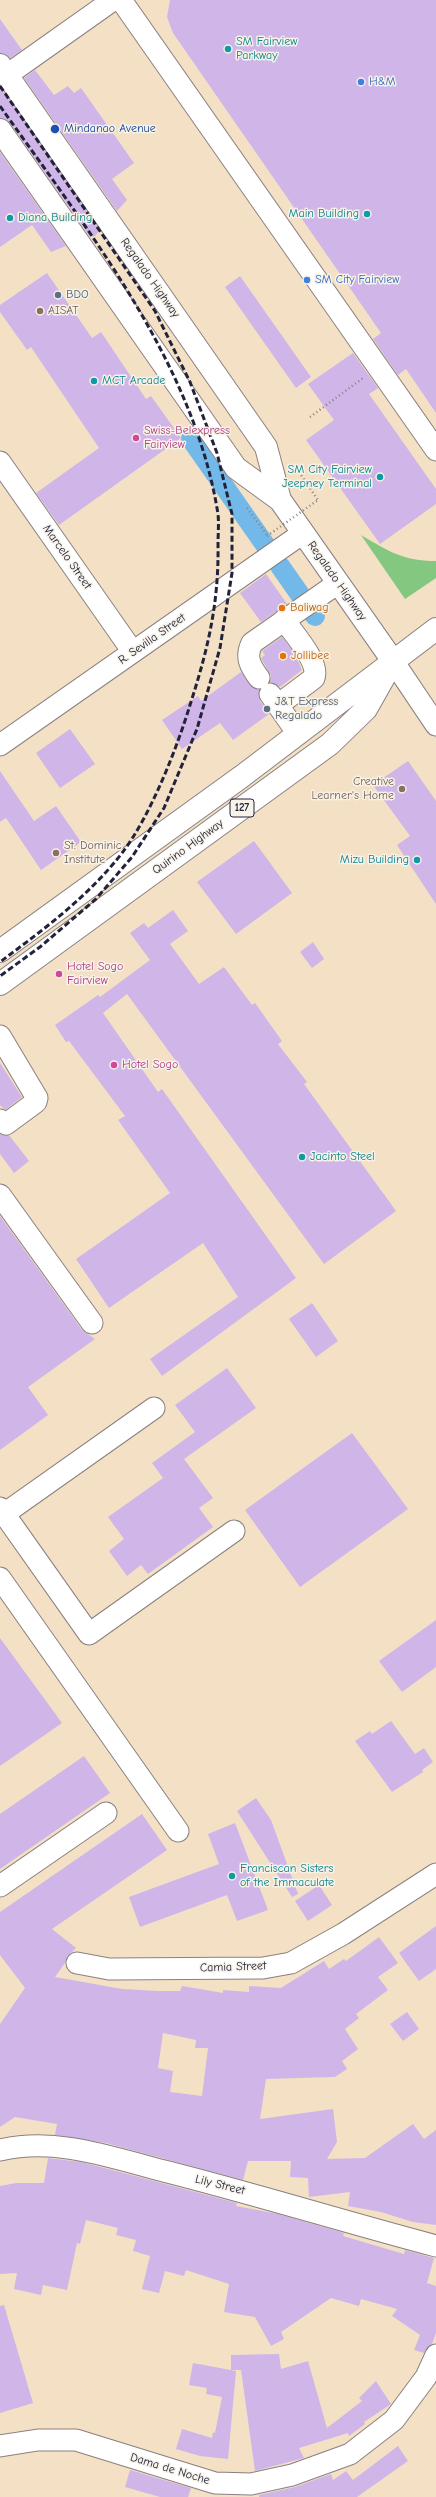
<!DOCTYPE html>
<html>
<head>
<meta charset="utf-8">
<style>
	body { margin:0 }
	canvas { display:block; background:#f3e0c5 }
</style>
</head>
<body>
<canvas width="436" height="2497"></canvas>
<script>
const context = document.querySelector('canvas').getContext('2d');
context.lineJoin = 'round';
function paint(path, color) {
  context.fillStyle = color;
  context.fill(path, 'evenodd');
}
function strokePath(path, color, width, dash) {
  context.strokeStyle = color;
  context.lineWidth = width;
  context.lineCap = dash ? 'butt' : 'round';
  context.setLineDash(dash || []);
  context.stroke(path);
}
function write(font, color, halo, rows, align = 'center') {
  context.font = font + ' "Comic Neue",sans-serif';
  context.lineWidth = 3;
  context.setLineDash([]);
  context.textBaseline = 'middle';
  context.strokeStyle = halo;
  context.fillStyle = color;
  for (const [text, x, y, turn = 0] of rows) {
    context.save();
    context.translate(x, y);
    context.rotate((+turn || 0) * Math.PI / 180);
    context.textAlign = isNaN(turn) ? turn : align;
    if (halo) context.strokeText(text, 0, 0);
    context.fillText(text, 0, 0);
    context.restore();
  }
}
const green = new Path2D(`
	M 361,535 C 388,551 403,561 436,561 L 436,578 L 405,599 Z`);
const canal = new Path2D(`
	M 191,439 L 268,549
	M 280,566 L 315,616`);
const building = new Path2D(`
	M 170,0 L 436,0 L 436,413 L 406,369 L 398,375 L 373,339 L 381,333 L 173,33 L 167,17 Z
	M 0,19 L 22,50 L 10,58 L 0,53 Z
	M 35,70 L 54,95 L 68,86 L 74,93 L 81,88 L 134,163 L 112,179 L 127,200 L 117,211 L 24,78 Z
	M 0,87 L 100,230 L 95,236 L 90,237 L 10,123 L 0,118 Z
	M 0,152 L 66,246 L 51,252 L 32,225 L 0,247 Z
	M 47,273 L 92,338 L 101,332 L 146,399 L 151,396 L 181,438 L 59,525 L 36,493 L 99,448 L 31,347 L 27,350 L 0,312 L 0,305 Z
	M 240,276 L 311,377 L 296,388 L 225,287 Z
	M 353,353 L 378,388 L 369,394 L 436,489 L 436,504 L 380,544 L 306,440 L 334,420 L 308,384 Z
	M 266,574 L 287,604 L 261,622 L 240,593 Z
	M 282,637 L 295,654 L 302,670 L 280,687 L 270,682 L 271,676 L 261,658 L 265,655 L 262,651 Z
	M 241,672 L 250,685 L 259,690 L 260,701 L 269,714 L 233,740 L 220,723 L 182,749 L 162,720 L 198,696 L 201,701 Z
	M 70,729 L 95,764 L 60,788 L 36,753 Z
	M 408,761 L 436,801 L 436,904 L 397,845 L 410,836 L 373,785 Z
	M 0,771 L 34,821 L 56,806 L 81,842 L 41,870 L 6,818 L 0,822 Z
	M 254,841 L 292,893 L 236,934 L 197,882 Z
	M 173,910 L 188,931 L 170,944 L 199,984 L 224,967 L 252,1005 L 255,1003 L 282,1041 L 278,1044 L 307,1082 L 304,1084 L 396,1211 L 324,1264 L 127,994 L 103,1013 L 158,1092 L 162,1089 L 296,1278 L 162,1376 L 150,1359 L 238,1297 L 203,1243 L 109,1308 L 76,1259 L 170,1193 L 118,1120 L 125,1116 L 69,1041 L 66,1042 L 55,1025 L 98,995 L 100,997 L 150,960 L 130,933 L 144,923 L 148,928 Z
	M 313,942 L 324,959 L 312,968 L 300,952 Z
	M 0,1063 L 22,1097 L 5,1110 L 0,1105 Z
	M 0,1134 L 9,1135 L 29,1161 L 14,1173 L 0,1154 Z
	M 0,1216 L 82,1330 L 95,1339 L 28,1387 L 48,1415 L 0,1450 Z
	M 312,1303 L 338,1341 L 316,1357 L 289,1319 Z
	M 227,1368 L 256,1408 L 184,1459 L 213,1498 L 199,1508 L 213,1527 L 148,1574 L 141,1565 L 127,1576 L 109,1551 L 124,1539 L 108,1517 L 163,1478 L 152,1463 L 195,1432 L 175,1405 Z
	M 352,1433 L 408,1509 L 300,1587 L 245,1510 Z
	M 436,1620 L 436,1667 L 402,1692 L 379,1661 Z
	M 0,1638 L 62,1723 L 0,1766 Z
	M 391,1721 L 415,1754 L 424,1748 L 433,1762 L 422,1770 L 423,1772 L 392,1792 L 355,1741 L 370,1731 L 372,1734 Z
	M 84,1756 L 110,1793 L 0,1869 L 0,1814 Z
	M 256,1798 L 271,1820 L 298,1894 L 292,1897 L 237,1811 Z
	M 142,1814 L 167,1850 L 52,1929 L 76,1948 L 68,1956 L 65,1963 L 55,1977 L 122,1989 L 158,1991 L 180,1991 L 182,1986 L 223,1993 L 223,1990 L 249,1992 L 249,1986 L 281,1988 L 324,1961 L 329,1969 L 344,1959 L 346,1961 L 379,1937 L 398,1963 L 378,1977 L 388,1990 L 356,2014 L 359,2018 L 345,2029 L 358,2049 L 342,2061 L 347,2069 L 335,2077 L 266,2079 L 260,2119 L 333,2109 L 337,2142 L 327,2159 L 365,2158 L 413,2124 L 424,2139 L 436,2130 L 436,2225 L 413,2222 L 381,2212 L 348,2206 L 350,2192 L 309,2197 L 308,2178 L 290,2177 L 291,2161 L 248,2161 L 243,2180 L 106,2143 L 55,2135 L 57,2124 L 15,2117 L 0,2127 L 0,2024 L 25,1988 L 0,1955 L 0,1912 ZM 163,2033 L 196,2040 L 195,2048 L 208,2048 L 202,2096 L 170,2092 L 173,2071 L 158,2068 Z
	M 235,1823 L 268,1910 L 237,1921 L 227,1895 L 140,1927 L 129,1897 L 219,1864 L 208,1834 Z
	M 319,1885 L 332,1905 L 308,1921 L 295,1901 Z
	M 436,1926 L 436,1969 L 419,1981 L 399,1953 Z
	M 407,2012 L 419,2029 L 403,2041 L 390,2024 Z
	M 48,2158 L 81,2162 L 120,2172 L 237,2203 L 236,2206 L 278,2214 L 344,2233 L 343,2236 L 404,2254 L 405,2250 L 434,2258 L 427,2283 L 436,2286 L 436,2333 L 432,2344 L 424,2353 L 414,2350 L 420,2335 L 392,2316 L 397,2309 L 361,2299 L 359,2306 L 331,2298 L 281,2332 L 284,2339 L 271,2346 L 255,2317 L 224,2312 L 229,2284 L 186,2270 L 184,2276 L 165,2271 L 159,2293 L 142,2289 L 150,2256 L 133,2251 L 136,2240 L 116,2235 L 118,2228 L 86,2220 L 80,2244 L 77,2243 L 67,2290 L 43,2285 L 41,2295 L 14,2289 L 17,2273 L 0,2274 L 0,2186 L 16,2183 L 44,2183 Z
	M 4,2305 L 33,2403 L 0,2413 L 0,2306 Z
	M 279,2354 L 281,2369 L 308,2361 L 327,2428 L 362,2401 L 359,2398 L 376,2381 L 391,2404 L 364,2422 L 365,2424 L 349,2436 L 348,2433 L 299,2448 L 304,2458 L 255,2471 L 241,2370 L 231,2370 L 231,2355 Z
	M 193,2363 L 236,2371 L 228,2459 L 200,2456 L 176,2449 L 182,2429 L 212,2438 L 213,2432 L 215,2433 L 222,2397 L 206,2394 L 207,2388 L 189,2385 Z
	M 398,2446 L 408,2461 L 357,2497 L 259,2497 L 259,2495 L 295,2487 L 331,2474 L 333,2480 L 346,2471 L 353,2480 Z
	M 130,2470 L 191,2488 L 188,2497 L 160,2497 L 125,2487 Z`);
const path = new Path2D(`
	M 310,417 L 363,378
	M 299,472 L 318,500
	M 247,508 L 267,535`);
const minor = new Path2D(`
	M 121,0 L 436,450
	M 7,75 L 113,0
	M 0,462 L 133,652
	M 393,661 L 436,725
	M 259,678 C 250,666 245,657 252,643 L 338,583
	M 270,694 L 298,734
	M 278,705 L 314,678 C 320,662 293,633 284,620
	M 0,745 L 303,533
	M 0,1036 L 37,1098 L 36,1102 L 6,1124 L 0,1120
	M 0,1195 L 92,1323
	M 0,1508 L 89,1634 L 234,1531
	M 4,1514 L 154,1408
	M 0,1578 L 178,1831
	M 0,1886 L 106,1813
	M 77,1963 L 109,1969 L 263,1968 L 291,1963 L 343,1934 L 436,1874
	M 0,2150 C 56,2137 110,2157 164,2171 C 255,2194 345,2222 436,2246
	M 0,2446 L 38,2440 L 76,2440 L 215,2483 L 251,2484 L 292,2475 L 350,2454 L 394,2420 L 426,2377 L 436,2355`);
const major = new Path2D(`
	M 0,65 L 266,447 L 280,500
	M 0,130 L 236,468 L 280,500 L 393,661
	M 0,951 L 241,777 L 436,629
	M 0,984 L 330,744 L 366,709 L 388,670`);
const rail = new Path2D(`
	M 0,86 L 155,311 L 190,382 L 217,453 L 232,514 L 232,573 L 220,648 L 197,729 L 164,808 L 132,857 L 96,899 L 40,947 L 0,976
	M 0,106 C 86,228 194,362 218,514 C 219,524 218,534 218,544 C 219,603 208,649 190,705 C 177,748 150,817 122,853 C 89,896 43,930 0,962`);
const pathBridge = new Path2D(`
	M 267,536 L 318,500`);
const markers = [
	[228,49,4,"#0f9aa8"],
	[361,82,4,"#3f7fe0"],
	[55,129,5,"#1a4fb4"],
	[367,214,4,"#0f9aa8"],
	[10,218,4,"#0f9aa8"],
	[307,280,4,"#3f7fe0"],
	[58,295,4,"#5c6f8a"],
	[40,311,4,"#8d6e63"],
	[94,381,4,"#0f9aa8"],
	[136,438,4,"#d1479c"],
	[380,477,4,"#0f9aa8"],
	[282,608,4,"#e8710a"],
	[283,656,4,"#e8710a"],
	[267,709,4,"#5c6f8a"],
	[402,789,4,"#8d6e63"],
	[56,853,4,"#8d6e63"],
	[417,860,4,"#0f9aa8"],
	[59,974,4,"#d1479c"],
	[114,1065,4,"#d1479c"],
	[302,1157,4,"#0f9aa8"],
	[232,1876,4,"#0f9aa8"]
];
const shields = [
	[242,808,24]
];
const shieldNames = [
	["127",242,808]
];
const cultureNames = [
	["SM Fairview",236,42],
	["Parkway",236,56],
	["Main Building",359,214,"right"],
	["Diana Building",18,218],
	["MCT Arcade",102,381],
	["SM City Fairview",372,470,"right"],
	["Jeepney Terminal",372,484,"right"],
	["Mizu Building",409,860,"right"],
	["Jacinto Steel",310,1157],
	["Franciscan Sisters",240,1869],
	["of the Immaculate",240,1883]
];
const shopNames = [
	["H&M",369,82],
	["SM City Fairview",315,280]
];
const transitNames = [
	["Mindanao Avenue",64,129]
];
const streetNames = [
	["Regalado Highway",150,278,55],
	["Marcelo Street",67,557,55],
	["Regalado Highway",337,581,55],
	["R. Sevilla Street",152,639,-35],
	["Quirino Highway",188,847,-36],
	["Camia Street",233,1967,-2],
	["Lily Street",220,2185,14],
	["Dama de Noche",170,2469,17]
];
const serviceNames = [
	["BDO",66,295],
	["J&T Express",275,702],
	["Regalado",275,716]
];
const educationNames = [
	["AISAT",48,311],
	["Creative",394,782,"right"],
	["Learner's Home",394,796,"right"],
	["St. Dominic",64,846],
	["Institute",64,860]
];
const hotelNames = [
	["Swiss-Belexpress",144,431],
	["Fairview",144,445],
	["Hotel Sogo",67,967],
	["Fairview",67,981],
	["Hotel Sogo",122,1065]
];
const foodNames = [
	["Baliwag",290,608],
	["Jollibee",291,656]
];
paint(green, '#83c781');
strokePath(canal, '#72b9e9', 20);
paint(building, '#d0b6e8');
strokePath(minor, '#8a8180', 23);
strokePath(major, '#8a8180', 24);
strokePath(path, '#8a8180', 2.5, [1, 3]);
strokePath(minor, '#fff', 21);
strokePath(major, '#fff', 22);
strokePath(rail, '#22223b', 3, [6, 3]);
strokePath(pathBridge, '#8a8180', 2.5, [1, 3]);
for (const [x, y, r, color] of markers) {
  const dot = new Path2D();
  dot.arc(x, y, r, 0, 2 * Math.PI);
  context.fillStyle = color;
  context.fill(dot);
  strokePath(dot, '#f7f3e8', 1.5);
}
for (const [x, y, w] of shields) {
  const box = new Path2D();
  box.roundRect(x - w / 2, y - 9, w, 18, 3);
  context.fillStyle = '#f7f3e8';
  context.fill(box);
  strokePath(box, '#22223b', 1);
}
write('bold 11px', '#22223b', null, shieldNames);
write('12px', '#0d838f', '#f7f3e8', cultureNames, 'left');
write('12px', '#366cbe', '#f7f3e8', shopNames, 'left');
write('12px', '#164399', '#f7f3e8', transitNames, 'left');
write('12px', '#22223b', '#f7f3e8', streetNames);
write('12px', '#4e5e75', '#f7f3e8', serviceNames, 'left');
write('12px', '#785e54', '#f7f3e8', educationNames, 'left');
write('12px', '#b23c85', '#f7f3e8', hotelNames, 'left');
write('12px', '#c56008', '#f7f3e8', foodNames, 'left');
</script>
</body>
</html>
